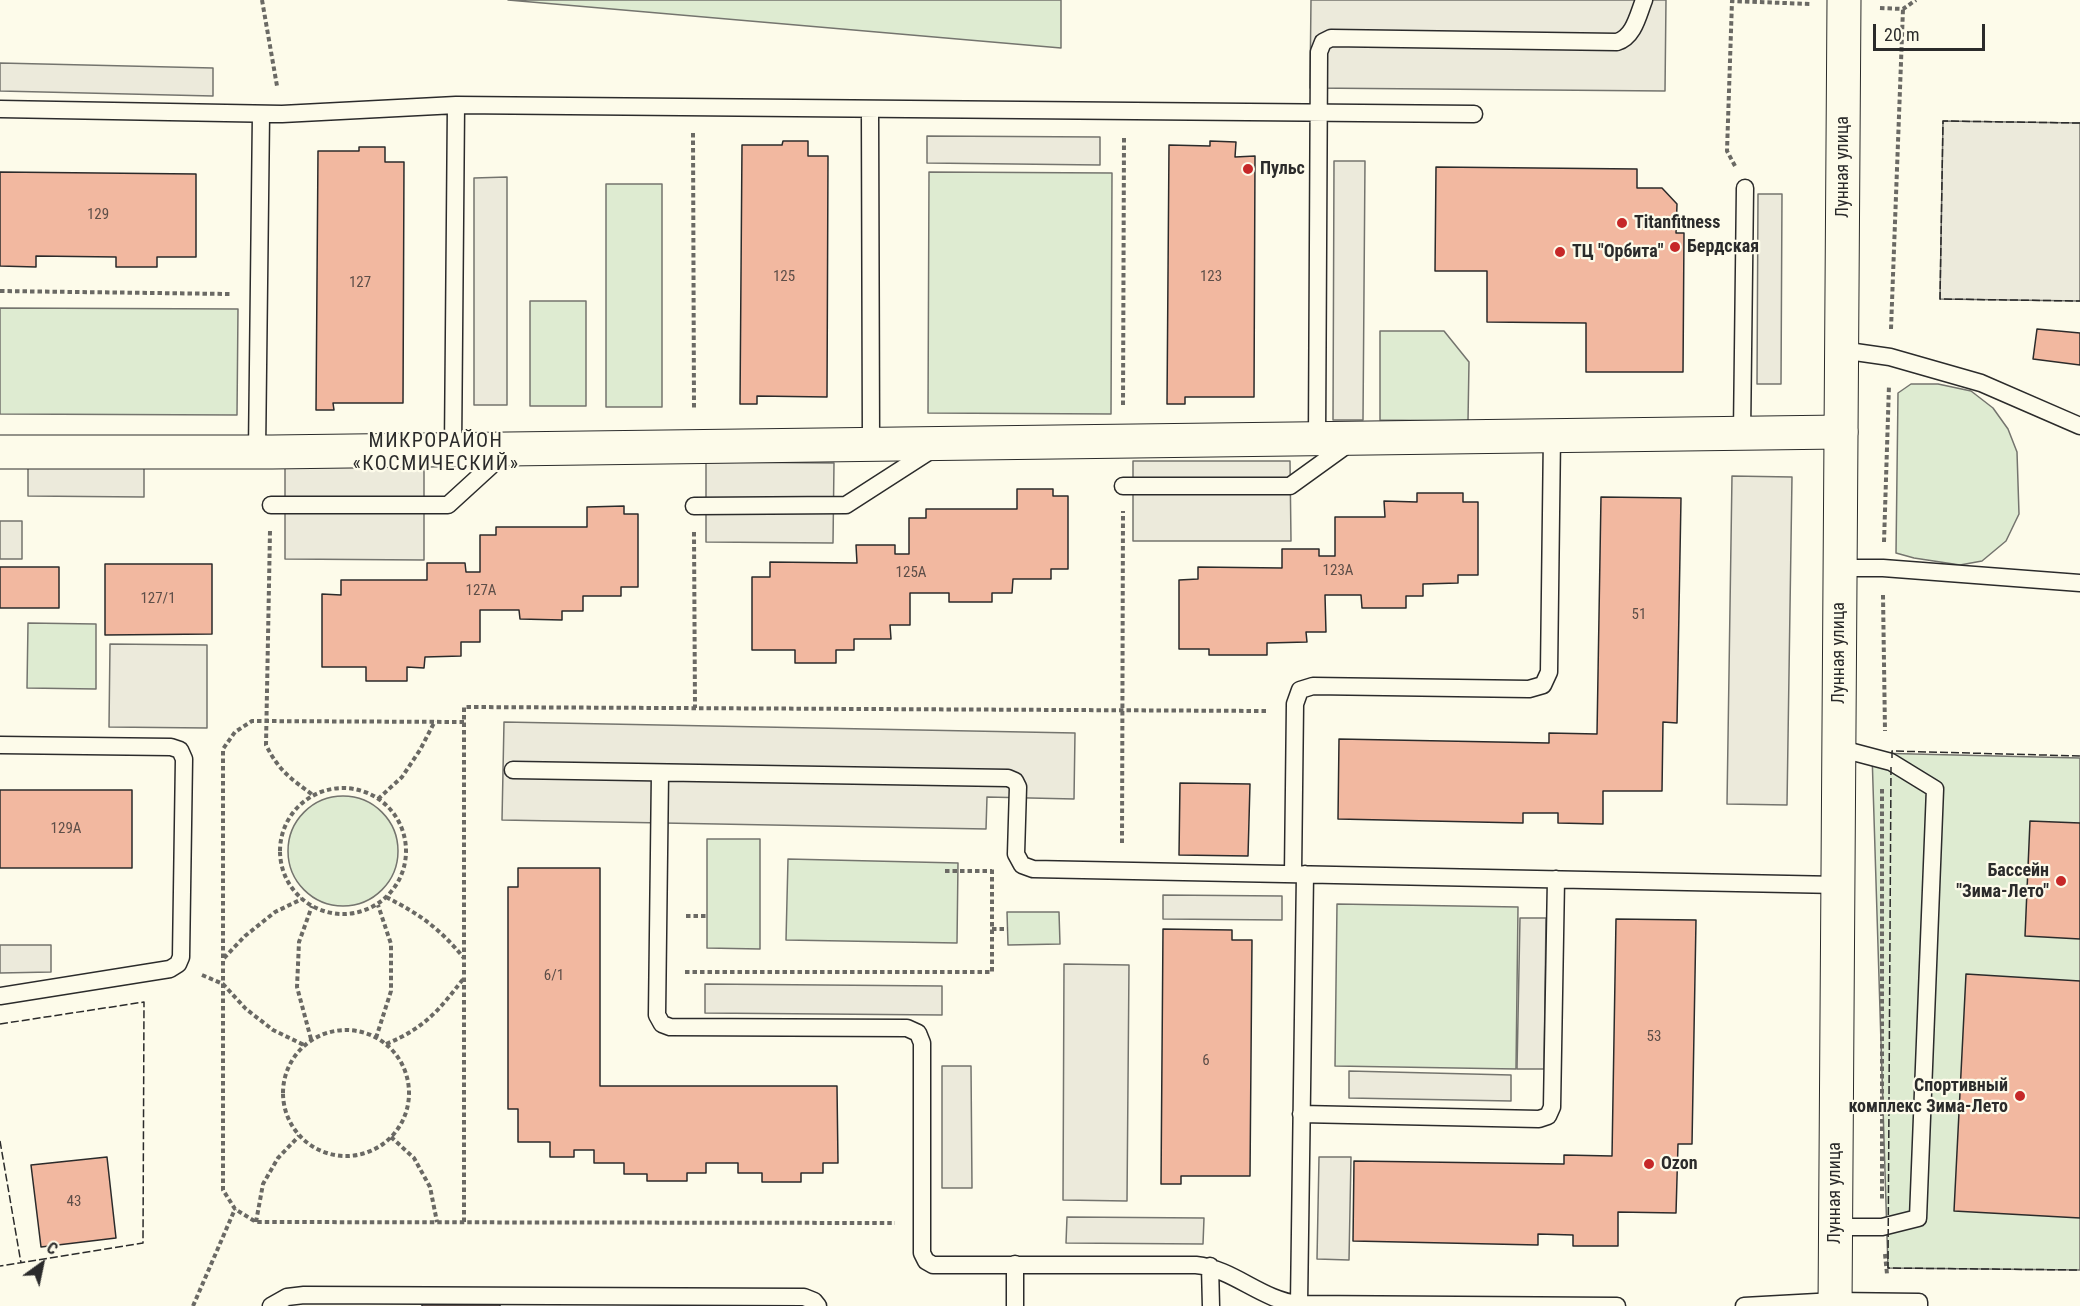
<!DOCTYPE html>
<html>
<head>
<meta charset="utf-8">
<style>
	body { margin:0 }
	#map { position:relative; width:2080px; height:1306px; overflow:hidden; background:#fdfbea; font-family:"Roboto Condensed",sans-serif }
	canvas { display:block }
	.north { position:absolute; left:12px; top:1234px; width:60px; height:60px; -webkit-text-stroke:4px #fdfbea; paint-order:stroke; rotate:33deg; font-size:16px; font-weight:700; line-height:24px; text-align:center; color:#2b2b2b }
	.north::after { content:''; display:block; margin:auto; width:21px; height:27px; background:#2b2b2b; clip-path:polygon(50% 0,100% 100%,50% 72%,0 100%) }
	.scale { position:absolute; left:1873px; top:24px; width:112px; height:27px; box-sizing:border-box; border:3px solid #2b2b2b; border-top:0; padding-left:8px; font-size:18px; line-height:21px; white-space:nowrap; color:#2b2b2b; -webkit-text-stroke:4px #fdfbea; paint-order:stroke }
</style>
</head>
<body>
<div id="map">
<canvas width="2080" height="1306"></canvas>
<div class="north">С</div>
<div class="scale">20 m</div>
</div>
<script>
const context = document.querySelector('canvas').getContext('2d');
context.lineJoin = 'round';
function paint(path, color) {
  context.fillStyle = color;
  context.fill(path, 'evenodd');
}
function strokePath(path, color, width, dash) {
  context.strokeStyle = color;
  context.lineWidth = width;
  context.lineCap = dash ? 'butt' : 'round';
  context.setLineDash(dash || []);
  context.stroke(path);
}
function write(font, color, halo, rows, align = 'center') {
  context.font = font + ' "Roboto Condensed",sans-serif';
  context.lineWidth = 4.5;
  context.setLineDash([]);
  context.textBaseline = 'middle';
  context.strokeStyle = halo;
  context.fillStyle = color;
  for (const [text, x, y, turn = 0] of rows) {
    context.save();
    context.translate(x, y);
    context.rotate((+turn || 0) * Math.PI / 180);
    context.textAlign = isNaN(turn) ? turn : align;
    if (halo) context.strokeText(text, 0, 0);
    context.fillText(text, 0, 0);
    context.restore();
  }
}
const green = new Path2D(`
	M 508,0 L 1061,0 L 1061,48 Z
	M 929,172 L 1112,173 L 1111,414 L 928,413 Z
	M 606,184 L 662,184 L 662,407 L 606,407 Z
	M 530,301 L 586,301 L 586,406 L 530,406 Z
	M 0,308 L 238,309 L 237,415 L 0,414 Z
	M 1380,331 L 1444,331 L 1469,362 L 1468,421 L 1380,420 Z
	M 1911,384 L 1938,384 L 1971,391 L 1993,408 L 2008,429 L 2017,452 L 2019,514 L 2006,541 L 1982,561 L 1960,565 L 1914,558 L 1896,553 L 1898,393 Z
	M 28,623 L 96,624 L 96,689 L 27,688 Z
	M 1872,753 L 2080,758 L 2080,1270 L 1888,1268 Z
	M288 851a55 55 0 1 1 110 0a55 55 0 1 1-110 0Z
	M 707,839 L 760,839 L 760,949 L 707,948 Z
	M 788,859 L 958,863 L 957,943 L 786,940 Z
	M 1337,904 L 1518,907 L 1516,1069 L 1335,1066 Z
	M 1007,912 L 1059,912 L 1060,944 L 1008,945 Z`);
const parking = new Path2D(`
	M 1311,0 L 1666,0 L 1665,91 L 1310,88 Z
	M 0,63 L 213,68 L 213,96 L 0,91 Z
	M 1943,121 L 2080,123 L 2080,301 L 1940,299 Z
	M 927,136 L 1100,137 L 1100,165 L 927,163 Z
	M 1334,161 L 1365,161 L 1363,420 L 1333,420 Z
	M 507,177 L 507,405 L 474,405 L 474,178 Z
	M 1758,194 L 1782,194 L 1781,384 L 1757,384 Z
	M 1133,461 L 1290,461 L 1291,541 L 1133,541 Z
	M 706,462 L 834,463 L 833,543 L 706,542 Z
	M 28,463 L 144,463 L 144,497 L 28,496 Z
	M 285,464 L 424,464 L 424,560 L 285,559 Z
	M 1732,476 L 1792,477 L 1787,805 L 1727,804 Z
	M 0,521 L 22,521 L 22,559 L 0,559 Z
	M 110,644 L 207,645 L 207,728 L 109,727 Z
	M 504,722 L 1075,733 L 1074,799 L 987,797 L 986,829 L 502,820 Z
	M 1163,895 L 1282,896 L 1282,920 L 1163,919 Z
	M 1520,918 L 1546,918 L 1544,1069 L 1517,1069 Z
	M 0,945 L 51,945 L 51,972 L 0,973 Z
	M 1064,964 L 1129,965 L 1127,1201 L 1063,1200 Z
	M 705,984 L 942,986 L 942,1015 L 705,1013 Z
	M 942,1066 L 971,1066 L 972,1188 L 942,1188 Z
	M 1349,1071 L 1511,1075 L 1511,1101 L 1349,1098 Z
	M 1319,1157 L 1351,1157 L 1349,1260 L 1317,1259 Z
	M 1067,1217 L 1204,1218 L 1203,1244 L 1066,1243 Z`);
const building = new Path2D(`
	M 783,141 L 808,141 L 808,156 L 828,156 L 827,397 L 757,396 L 757,404 L 740,404 L 742,145 L 782,145 Z
	M 1210,141 L 1236,142 L 1235,157 L 1255,156 L 1254,397 L 1185,397 L 1185,404 L 1167,404 L 1169,145 L 1210,146 Z
	M 359,147 L 385,147 L 385,162 L 404,162 L 403,403 L 333,403 L 334,410 L 316,410 L 318,151 L 359,151 Z
	M 1436,167 L 1637,169 L 1637,188 L 1662,188 L 1677,204 L 1676,233 L 1684,233 L 1683,372 L 1586,372 L 1586,323 L 1487,322 L 1487,271 L 1435,271 Z
	M 0,172 L 196,174 L 196,257 L 157,257 L 157,267 L 116,267 L 116,257 L 36,256 L 36,267 L 0,266 Z
	M 2037,329 L 2080,333 L 2080,365 L 2033,359 Z
	M 1017,489 L 1053,489 L 1053,496 L 1068,496 L 1068,569 L 1051,569 L 1051,579 L 1013,579 L 1012,593 L 992,593 L 992,602 L 949,602 L 949,593 L 910,593 L 910,625 L 890,625 L 891,639 L 854,639 L 854,650 L 836,650 L 836,663 L 795,663 L 795,650 L 752,650 L 752,577 L 770,577 L 770,562 L 857,563 L 856,545 L 895,545 L 895,554 L 909,554 L 909,518 L 926,518 L 926,509 L 1017,509 Z
	M 1417,493 L 1463,493 L 1463,502 L 1478,502 L 1478,575 L 1458,575 L 1458,583 L 1423,584 L 1423,596 L 1406,596 L 1406,608 L 1362,608 L 1361,595 L 1325,595 L 1326,632 L 1306,632 L 1307,642 L 1267,643 L 1267,655 L 1209,655 L 1209,649 L 1179,649 L 1179,580 L 1198,579 L 1198,567 L 1282,568 L 1282,549 L 1319,549 L 1319,556 L 1335,556 L 1335,517 L 1385,517 L 1384,501 L 1417,502 Z
	M 1601,497 L 1681,498 L 1677,723 L 1663,722 L 1662,791 L 1603,791 L 1603,824 L 1558,823 L 1558,813 L 1523,813 L 1523,823 L 1338,819 L 1339,739 L 1549,743 L 1549,733 L 1597,734 Z
	M 624,506 L 624,514 L 638,514 L 638,587 L 621,587 L 621,596 L 583,596 L 583,611 L 562,611 L 562,620 L 520,619 L 519,610 L 480,610 L 480,642 L 461,642 L 461,656 L 425,657 L 424,668 L 407,667 L 407,681 L 366,681 L 366,667 L 322,667 L 322,594 L 341,595 L 341,580 L 427,580 L 427,563 L 465,563 L 466,572 L 480,572 L 480,535 L 496,535 L 496,527 L 587,527 L 587,507 Z
	M 105,564 L 212,564 L 212,634 L 105,635 Z
	M 0,567 L 59,567 L 59,608 L 0,608 Z
	M 1180,783 L 1250,784 L 1248,856 L 1179,855 Z
	M 0,790 L 132,790 L 132,868 L 0,868 Z
	M 2030,821 L 2080,823 L 2080,939 L 2025,936 Z
	M 518,868 L 600,868 L 600,1086 L 837,1086 L 838,1163 L 823,1163 L 823,1173 L 801,1173 L 801,1182 L 762,1182 L 762,1173 L 738,1173 L 738,1163 L 706,1163 L 706,1173 L 687,1173 L 687,1181 L 647,1181 L 647,1174 L 624,1174 L 624,1163 L 594,1163 L 594,1150 L 574,1150 L 574,1157 L 550,1157 L 550,1142 L 518,1142 L 518,1109 L 508,1109 L 508,887 L 518,887 Z
	M 1616,919 L 1696,920 L 1692,1144 L 1678,1144 L 1676,1213 L 1618,1212 L 1618,1246 L 1573,1246 L 1573,1235 L 1538,1234 L 1538,1245 L 1353,1241 L 1354,1161 L 1564,1164 L 1564,1155 L 1612,1156 Z
	M 1163,929 L 1232,930 L 1232,940 L 1252,940 L 1250,1176 L 1181,1176 L 1181,1184 L 1161,1184 Z
	M 1966,974 L 2080,981 L 2080,1218 L 1954,1211 Z
	M 107,1157 L 116,1238 L 41,1247 L 31,1165 Z
	M 500,1301 L 500,1306 L 422,1306 L 422,1303 Z
	M 762,1301 L 762,1306 L 684,1306 L 684,1303 Z`);
const path = new Path2D(`
	M 262,0 L 277,86
	M 1880,8 L 1903,9 L 1916,0
	M 693,133 L 694,410
	M 1735,166 L 1727,151 L 1732,1 L 1810,4
	M 0,291 L 231,294
	M 1891,329 L 1903,9
	M 1123,405 L 1124,136
	M 270,531 L 266,745 C 279,771 291,779 313,795
	M 694,532 L 695,708
	M 1884,542 L 1889,385
	M 1883,595 L 1885,731
	M 464,722 L 252,721 L 235,732 L 223,749 L 223,1190 L 235,1209 L 256,1222 L 895,1223
	M280 851a63 63 0 1 1 126 0a63 63 0 1 1-126 0Z
	M 1882,789 L 1882,1199
	M 378,799 L 402,777 L 420,750 L 435,721
	M 1122,843 L 1123,511
	M 945,871 L 992,871
	M 386,897 C 421,915 439,928 464,958
	M 686,916 L 707,916
	M 992,929 L 1008,929
	M 224,958 L 245,936 L 275,912 L 302,899
	M 685,972 L 992,972 L 992,869
	M 202,975 L 223,984 L 246,1009 L 273,1030 L 304,1045
	M283 1093a63 63 0 1 1 126 0a63 63 0 1 1-126 0Z
	M 376,1038 L 391,991 L 391,944 L 378,905
	M 311,1039 L 297,987 L 299,942 L 312,906
	M 386,1044 C 425,1028 439,1010 464,978
	M 391,1137 L 414,1158 L 430,1187 L 437,1222
	M 256,1222 L 263,1184 L 278,1158 L 299,1136
	M 464,1222 L 464,707 L 1268,711
	M 1885,1254 L 1887,1274
	M 193,1306 L 235,1209`);
const service = new Path2D(`
	M 0,109 L 282,114 L 456,105 L 1474,114
	M 870,109 L 871,444
	M 1841,350 L 1890,357 L 1981,383 L 2080,426
	M 1742,433 L 1745,188
	M 1317,439 L 1319,52 L 1323,42 L 1331,38 L 1617,42 C 1634,37 1638,15 1644,0
	M 453,449 L 456,105
	M 257,452 L 261,114
	M 1123,486 L 1290,486 L 1351,442
	M 271,505 L 448,505 L 506,452
	M 694,506 L 846,505 L 933,449
	M 1840,568 L 1883,568 L 2080,583
	M 0,745 L 171,747 L 180,750 L 184,759 L 181,957 L 178,964 L 170,969 L 0,996
	M 513,770 L 1008,778 L 1015,781 L 1018,787 L 1016,854 L 1022,865 L 1033,869 L 1838,885
	M 660,773 L 657,1015 L 662,1024 L 670,1027 L 907,1028 L 918,1033 L 922,1043 L 922,1253 L 926,1261 L 933,1265 L 1196,1265 C 1234,1269 1261,1300 1299,1304 L 1617,1306
	M 1293,874 L 1295,704 L 1300,690 L 1313,686 L 1529,689 L 1543,685 L 1549,672 L 1552,435
	M 1301,1114 L 1539,1119 L 1548,1116 L 1552,1107 L 1556,879
	M 1835,1227 L 1882,1227 L 1918,1218 L 1935,789 L 1891,762 L 1838,748
	M 1210,1266 L 1211,1306
	M 1299,1304 L 1305,874
	M 271,1306 L 287,1297 L 304,1295 L 804,1297 L 814,1301 L 818,1306
	M 1015,1306 L 1015,1264
	M 1744,1306 L 1835,1301 L 1919,1302 L 1919,1306`);
const minor = new Path2D(`
	M 0,452 L 272,452 L 1841,432`);
const tertiary = new Path2D(`
	M 1835,1306 L 1844,0`);
const fence = new Path2D(`
	M 2080,123 L 1943,121 L 1940,299 L 2080,301
	M 1892,758 L 1892,751 L 2080,756
	M 1891,767 L 1888,1268 L 2080,1270
	M 0,1024 L 144,1002 L 143,1243 L 0,1266
	M 0,1141 L 21,1263`);
const markers = [
	[1248,169,6,"#c62828"],
	[1622,223,6,"#c62828"],
	[1675,247,6,"#c62828"],
	[1560,252,6,"#c62828"],
	[2061,881,6,"#c62828"],
	[2020,1096,6,"#c62828"],
	[1649,1164,6,"#c62828"]
];
const numberNames = [
	["129",98,215],
	["125",784,277],
	["123",1211,277],
	["127",360,283],
	["123А",1338,571],
	["125А",911,573],
	["127А",481,591],
	["127/1",158,599],
	["51",1639,615],
	["129А",66,829],
	["6/1",554,976],
	["53",1654,1037],
	["6",1206,1061],
	["43",74,1202]
];
const streetNames = [
	["Лунная улица",1843,167,-90],
	["Лунная улица",1839,653,-90],
	["Лунная улица",1835,1193,-90]
];
const poiNames = [
	["Пульс",1260,169],
	["Titanfitness",1634,223],
	["Бердская",1687,247],
	["ТЦ \"Орбита\"",1572,252],
	["Бассейн",2049,871,"right"],
	["\"Зима-Лето\"",2049,892,"right"],
	["Спортивный",2008,1086,"right"],
	["комплекс Зима-Лето",2008,1107,"right"],
	["Ozon",1661,1164]
];
const neighbourhoodNames = [
	["МИКРОРАЙОН",436,442],
	["«КОСМИЧЕСКИЙ»",436,465]
];
paint(green, '#deebd1');
strokePath(green, '#74746e', 1.5);
paint(parking, '#eceadb');
strokePath(parking, '#74746e', 1.5);
paint(building, '#f2b8a0');
strokePath(building, '#2b2b2b', 1.5);
strokePath(service, '#2b2b2b', 19);
strokePath(minor, '#2b2b2b', 35);
strokePath(tertiary, '#2b2b2b', 35);
strokePath(path, '#6a6964', 4, [4.5, 3]);
strokePath(service, '#fdfbea', 16);
strokePath(minor, '#fdfbea', 33);
strokePath(tertiary, '#fdfbea', 33);
strokePath(fence, '#2b2b2b', 1.5, [8, 3]);
for (const [x, y, r, color] of markers) {
  const dot = new Path2D();
  dot.arc(x, y, r, 0, 2 * Math.PI);
  context.fillStyle = color;
  context.fill(dot);
  strokePath(dot, '#fdfbea', 2);
}
write('15px', '#5d4e48', null, numberNames);
write('18px', '#2b2b2b', '#fdfbea', streetNames);
write('bold 18px', '#2b2b2b', '#fdfbea', poiNames, 'left');
context.letterSpacing = '1.5px';
write('20px', '#2b2b2b', '#fdfbea', neighbourhoodNames);
context.letterSpacing = '0px';
</script>
</body>
</html>
